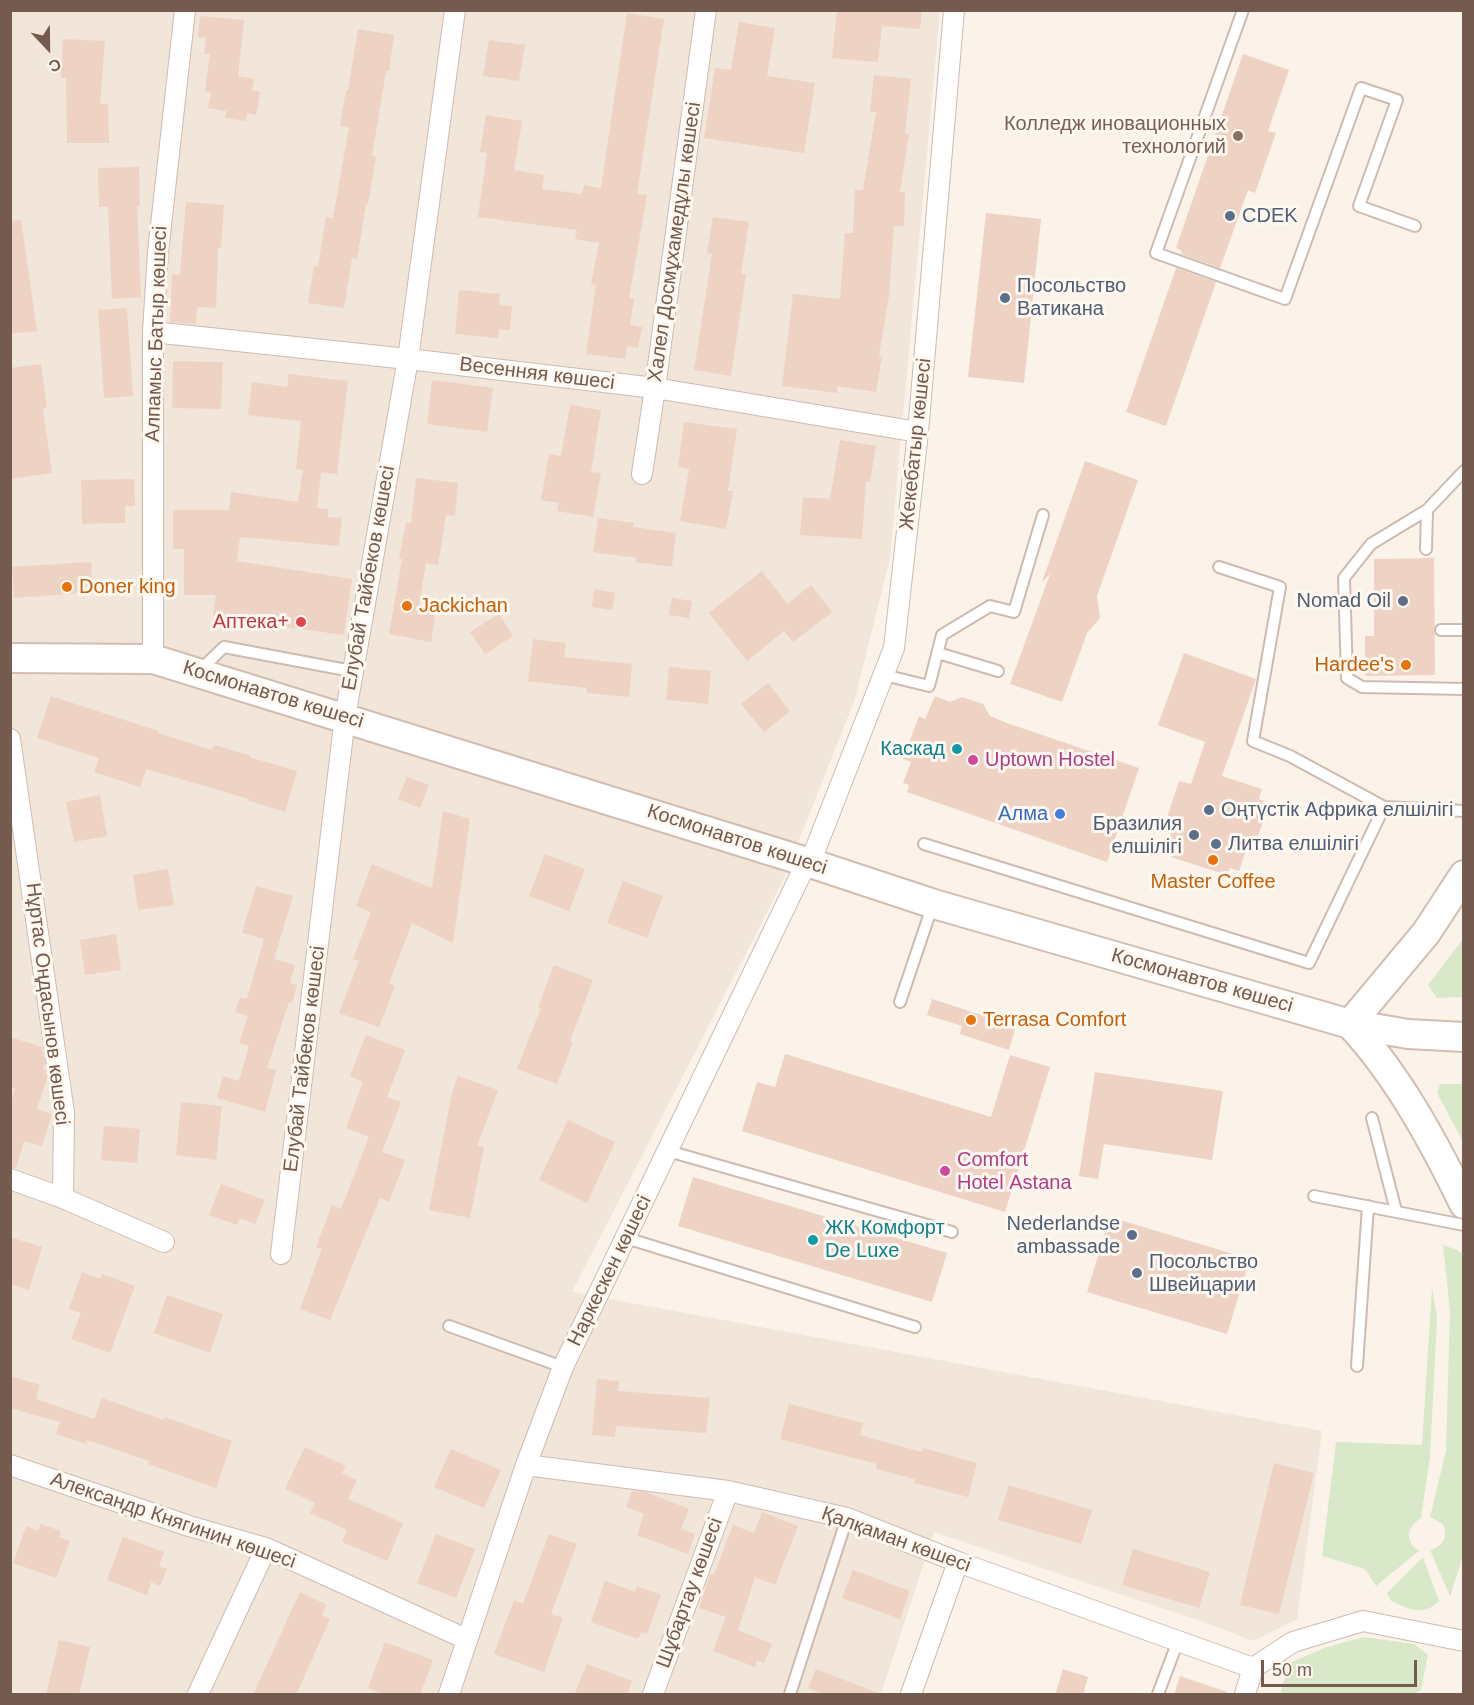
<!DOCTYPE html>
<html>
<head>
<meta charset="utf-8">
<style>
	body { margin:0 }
	#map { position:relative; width:1474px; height:1705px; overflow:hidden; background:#fbf3ea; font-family:Arial,sans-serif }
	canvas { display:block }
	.frame { position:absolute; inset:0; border:12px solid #745a4f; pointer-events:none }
	.north { position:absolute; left:18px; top:18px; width:60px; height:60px; -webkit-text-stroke:4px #fef8f0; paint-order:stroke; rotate:158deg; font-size:16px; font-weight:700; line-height:24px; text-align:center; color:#745a4f }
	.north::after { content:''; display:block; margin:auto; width:21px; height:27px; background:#745a4f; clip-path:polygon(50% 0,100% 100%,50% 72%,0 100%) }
	.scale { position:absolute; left:1261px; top:1660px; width:156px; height:27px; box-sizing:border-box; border:3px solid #745a4f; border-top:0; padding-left:8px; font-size:18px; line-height:21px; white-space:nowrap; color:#745a4f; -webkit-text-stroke:4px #fef8f0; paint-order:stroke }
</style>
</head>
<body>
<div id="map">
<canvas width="1474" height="1705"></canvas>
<div class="frame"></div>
<div class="north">С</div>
<div class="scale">50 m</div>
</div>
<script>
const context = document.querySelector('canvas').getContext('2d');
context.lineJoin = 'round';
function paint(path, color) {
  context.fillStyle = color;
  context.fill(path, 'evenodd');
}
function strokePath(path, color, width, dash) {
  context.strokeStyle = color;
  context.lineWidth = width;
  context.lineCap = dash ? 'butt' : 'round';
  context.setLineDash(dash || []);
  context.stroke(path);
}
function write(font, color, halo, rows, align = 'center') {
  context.font = font + ' Arial,sans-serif';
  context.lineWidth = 6;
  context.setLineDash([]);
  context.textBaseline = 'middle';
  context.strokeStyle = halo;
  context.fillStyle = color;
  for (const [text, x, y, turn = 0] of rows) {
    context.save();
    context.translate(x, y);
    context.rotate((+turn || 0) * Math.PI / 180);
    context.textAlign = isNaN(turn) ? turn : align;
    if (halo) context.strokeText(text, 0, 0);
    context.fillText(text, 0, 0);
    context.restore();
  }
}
const residential = new Path2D(`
	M 11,11 L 940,11 L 890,558 L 855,699 L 782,883 L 572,1292 L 1322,1431 L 1297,1619 L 1253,1641 L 1201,1621 L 934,1532 L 881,1694 L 11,1694 Z`);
const green = new Path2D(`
	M 1463,939 L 1463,997 L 1437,998 L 1428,985 Z
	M 1440,1084 L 1463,1084 L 1463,1142 L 1437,1093 Z
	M 1443,1245 L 1457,1250 L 1464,1255 L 1464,1553 L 1450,1596 L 1430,1550 C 1444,1546 1448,1537 1443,1524 L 1430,1517 L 1446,1451 L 1450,1311 Z
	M 1432,1288 L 1437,1317 L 1430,1457 L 1421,1518 C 1406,1527 1405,1542 1419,1551 L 1376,1586 L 1365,1569 L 1322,1556 L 1336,1442 L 1422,1445 Z
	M 1423,1557 L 1439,1601 C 1423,1617 1410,1609 1391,1601 L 1387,1593 Z
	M 1364,1637 L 1414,1644 L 1428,1655 L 1421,1690 L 1414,1694 L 1280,1694 L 1289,1663 L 1327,1647 Z`);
const building = new Path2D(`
	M 837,10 L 922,10 L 920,29 L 882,26 L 878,62 L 832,58 Z
	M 627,13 L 664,19 L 637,194 L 647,195 L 629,298 L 634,299 L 630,325 L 642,327 L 638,348 L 627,346 L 625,359 L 586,354 L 596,285 L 591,284 L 599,243 L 575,239 L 577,230 L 478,217 L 487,153 L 480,152 L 486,115 L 522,121 L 514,170 L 544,175 L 542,189 L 582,194 L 584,185 L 601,188 Z
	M 200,16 L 244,20 L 238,76 L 254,79 L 252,90 L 260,92 L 256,115 L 247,113 L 246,121 L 225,118 L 226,111 L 208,108 L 211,92 L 205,91 L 210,54 L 204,54 L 206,38 L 198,37 Z
	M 739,22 L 775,28 L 767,76 L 815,83 L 804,153 L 704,138 L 715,68 L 731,70 Z
	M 358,29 L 394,35 L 389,71 L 386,71 L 372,156 L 376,157 L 368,204 L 366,204 L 357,259 L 352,258 L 344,308 L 308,303 L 314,266 L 318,267 L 326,217 L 333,218 L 349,127 L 340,126 L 346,90 L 348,90 Z
	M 63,39 L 105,41 L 100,104 L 108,104 L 109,143 L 67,143 L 66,78 L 61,78 Z
	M 489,40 L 525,45 L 519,81 L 483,76 Z
	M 1243,54 L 1289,70 L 1268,131 L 1276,133 L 1255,193 L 1248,190 L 1220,268 L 1181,254 L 1182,251 L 1176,248 Z
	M 874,75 L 911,79 L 905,134 L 909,134 L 900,192 L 905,192 L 904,226 L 894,226 L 889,295 L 879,356 L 882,356 L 876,392 L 837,386 L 837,393 L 782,386 L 793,294 L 840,299 L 845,233 L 853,233 L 855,190 L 863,190 L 876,112 L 870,112 Z
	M 139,167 L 140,206 L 137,206 L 141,297 L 112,299 L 108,207 L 99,207 L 98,168 Z
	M 186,202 L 224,205 L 221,248 L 218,248 L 216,308 L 197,307 L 196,324 L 170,322 L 172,274 L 180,275 Z
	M 986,213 L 1041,219 L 1024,383 L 968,377 Z
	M 713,217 L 749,222 L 741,274 L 746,274 L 731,376 L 694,370 L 712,254 L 707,253 Z
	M 21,220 L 37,331 L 10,334 L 10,221 Z
	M 1176,268 L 1216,282 L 1166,426 L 1126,412 Z
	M 459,290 L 500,294 L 499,305 L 512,306 L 510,330 L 499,329 L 498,338 L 455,334 Z
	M 127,308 L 133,396 L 104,398 L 98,310 Z
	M 173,361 L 223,362 L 221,409 L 172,408 Z
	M 41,364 L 47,408 L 43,409 L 52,473 L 10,479 L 10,368 Z
	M 289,374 L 348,381 L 337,474 L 321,472 L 317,508 L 328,509 L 328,517 L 342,518 L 339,546 L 240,537 L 237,561 L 352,579 L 344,635 L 213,617 L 216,595 L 184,595 L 184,549 L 173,549 L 173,510 L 229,510 L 231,492 L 298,502 L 303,470 L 296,469 L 301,421 L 248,415 L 252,382 L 287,387 Z
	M 432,380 L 493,388 L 487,432 L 427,424 Z
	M 570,405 L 601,410 L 591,472 L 601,473 L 593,517 L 557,511 L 559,503 L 541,500 L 549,454 L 561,456 Z
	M 684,422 L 737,429 L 728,491 L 733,491 L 726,529 L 680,521 L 689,469 L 678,467 Z
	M 840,440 L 876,446 L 870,482 L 866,481 L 862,539 L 800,535 L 803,497 L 830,499 Z
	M 1085,461 L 1138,480 L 1097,596 L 1100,618 L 1087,633 L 1062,702 L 1010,684 L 1050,574 L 1042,582 Z
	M 416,478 L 458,483 L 455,516 L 446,515 L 438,565 L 426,563 L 419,606 L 436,609 L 431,642 L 389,634 L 402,559 L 399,559 L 406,522 L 411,523 Z
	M 134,479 L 135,506 L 125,506 L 125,523 L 82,524 L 81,480 Z
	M 598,518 L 634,523 L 633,527 L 676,533 L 672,567 L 636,562 L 636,558 L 593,552 Z
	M 1434,558 L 1435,675 L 1365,676 L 1365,636 L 1374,636 L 1374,559 Z
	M 91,562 L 93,592 L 14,598 L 12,567 Z
	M 762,571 L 787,604 L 811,585 L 832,612 L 793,642 L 784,631 L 747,661 L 709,613 Z
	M 594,589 L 615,593 L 612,610 L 592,607 Z
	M 672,598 L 692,601 L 689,618 L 669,615 Z
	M 499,614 L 513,636 L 485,654 L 470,632 Z
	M 533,639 L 566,643 L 564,657 L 632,664 L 629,697 L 586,693 L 587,688 L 528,681 Z
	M 1184,653 L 1256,679 L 1222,776 L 1262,789 L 1259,799 L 1269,803 L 1254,849 L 1247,847 L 1239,871 L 1230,868 L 1227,875 L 1171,857 L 1173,851 L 1166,849 L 1174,824 L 1166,821 L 1179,781 L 1191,784 L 1205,742 L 1158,725 Z
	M 669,667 L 711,671 L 708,704 L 666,700 Z
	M 768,683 L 790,711 L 764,732 L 741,704 Z
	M 51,696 L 149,728 L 158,731 L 158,733 L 212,750 L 214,745 L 249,755 L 249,757 L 297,771 L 285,812 L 249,801 L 249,799 L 146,769 L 140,787 L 94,772 L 99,758 L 37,738 Z
	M 935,696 L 950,702 L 962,697 L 983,704 L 990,716 L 1007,723 L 1139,768 L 1107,862 L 907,792 L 909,785 L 903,783 L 911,762 L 903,759 L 919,716 L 925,719 Z
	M 407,777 L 429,785 L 420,808 L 398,799 Z
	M 100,795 L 107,836 L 74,842 L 66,802 Z
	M 443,811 L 470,819 L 453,943 L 412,923 L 389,983 L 395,986 L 379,1027 L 339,1013 L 359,961 L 353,959 L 371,912 L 356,906 L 372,864 L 432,888 Z
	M 545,854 L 585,869 L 569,911 L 529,896 Z
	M 168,869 L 174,905 L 138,910 L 133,875 Z
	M 623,881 L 663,896 L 647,938 L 607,923 Z
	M 256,886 L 293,896 L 274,959 L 295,965 L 290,983 L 297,985 L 292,1003 L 289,1002 L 267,1068 L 276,1070 L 265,1112 L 217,1098 L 223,1076 L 239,1081 L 249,1046 L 239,1043 L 248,1016 L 235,1012 L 240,997 L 247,999 L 264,939 L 242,933 Z
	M 116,934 L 121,970 L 85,975 L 80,940 Z
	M 554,965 L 593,980 L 570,1041 L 573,1042 L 557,1084 L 517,1069 L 541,1008 L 538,1007 Z
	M 932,999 L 1016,1026 L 1009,1050 L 960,1034 L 962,1026 L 927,1015 Z
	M 366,1035 L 405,1050 L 387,1097 L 401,1102 L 382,1152 L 405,1160 L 389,1202 L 380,1198 L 330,1320 L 300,1309 L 322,1249 L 316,1247 L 332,1205 L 341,1209 L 369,1137 L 346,1128 L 363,1082 L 350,1076 Z
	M 10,1037 L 42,1047 L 45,1063 L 43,1069 L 46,1070 L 47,1078 L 37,1109 L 52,1114 L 42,1146 L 24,1141 L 16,1168 L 10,1167 L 10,1103 L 15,1089 L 10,1087 Z
	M 785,1054 L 991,1117 L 1010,1055 L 1050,1067 L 1005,1212 L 742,1131 L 757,1082 L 775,1087 Z
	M 1095,1072 L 1223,1091 L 1212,1160 L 1104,1144 L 1098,1179 L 1079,1176 Z
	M 458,1076 L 498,1090 L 477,1146 L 484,1147 L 470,1218 L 429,1210 L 452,1093 Z
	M 181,1102 L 222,1106 L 216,1160 L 176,1155 Z
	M 568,1120 L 615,1142 L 587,1203 L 539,1180 Z
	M 104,1126 L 140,1129 L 137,1163 L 101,1160 Z
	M 693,1177 L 947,1253 L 932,1302 L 678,1226 Z
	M 221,1184 L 265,1200 L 255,1224 L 240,1218 L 237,1225 L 209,1215 Z
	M 1110,1217 L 1250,1259 L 1227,1334 L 1087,1292 Z
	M 10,1237 L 42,1247 L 29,1290 L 10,1284 Z
	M 82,1272 L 100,1279 L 102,1274 L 135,1286 L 110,1353 L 71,1339 L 81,1313 L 69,1309 Z
	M 167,1295 L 223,1314 L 210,1353 L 154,1333 Z
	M 10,1376 L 40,1385 L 36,1399 L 94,1419 L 102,1398 L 164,1420 L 165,1417 L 232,1441 L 216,1488 L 148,1464 L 149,1461 L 87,1440 L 86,1444 L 56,1434 L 60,1422 L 10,1408 Z
	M 597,1379 L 619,1381 L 618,1391 L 710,1398 L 706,1433 L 616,1426 L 615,1437 L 592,1435 Z
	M 789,1404 L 863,1423 L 860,1435 L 922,1452 L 923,1448 L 977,1463 L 968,1497 L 914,1483 L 915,1479 L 876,1469 L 877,1464 L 780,1439 Z
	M 305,1447 L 346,1466 L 342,1473 L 357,1480 L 348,1499 L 403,1523 L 387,1561 L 342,1542 L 347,1530 L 310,1513 L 315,1503 L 285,1489 Z
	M 451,1449 L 501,1470 L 484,1508 L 434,1487 Z
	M 1274,1463 L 1314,1473 L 1279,1614 L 1240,1605 Z
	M 1009,1485 L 1092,1510 L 1081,1544 L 998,1520 Z
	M 632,1491 L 646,1492 L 689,1509 L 681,1529 L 695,1534 L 688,1554 L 637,1535 L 644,1514 L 626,1507 Z
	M 762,1512 L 798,1526 L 775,1585 L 755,1577 L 738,1630 L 772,1644 L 764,1663 L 757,1660 L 755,1667 L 713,1651 L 726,1617 L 699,1608 L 710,1574 L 714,1575 L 733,1525 L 754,1533 Z
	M 41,1524 L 61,1531 L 59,1537 L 70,1541 L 56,1578 L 13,1563 L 26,1526 L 38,1531 Z
	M 436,1534 L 475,1549 L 456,1598 L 417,1583 Z
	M 549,1534 L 577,1544 L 551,1614 L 563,1618 L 544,1672 L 494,1654 L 514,1600 L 523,1604 Z
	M 123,1537 L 164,1552 L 159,1566 L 167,1569 L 160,1586 L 151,1582 L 147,1595 L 107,1580 Z
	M 1133,1549 L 1210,1572 L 1199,1608 L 1122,1585 Z
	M 853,1570 L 910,1591 L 900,1619 L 842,1598 Z
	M 605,1581 L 635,1592 L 637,1586 L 661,1595 L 647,1634 L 641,1632 L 638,1639 L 591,1622 Z
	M 300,1592 L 327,1605 L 322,1615 L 330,1619 L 296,1695 L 253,1695 Z
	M 59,1640 L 90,1647 L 79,1695 L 46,1695 Z
	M 385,1642 L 433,1660 L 420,1695 L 384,1695 L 368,1688 Z
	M 587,1664 L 632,1681 L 627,1695 L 574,1695 Z
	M 816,1669 L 878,1693 L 878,1695 L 824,1695 L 808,1688 Z
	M 1063,1669 L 1088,1677 L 1083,1695 L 1055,1695 Z
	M 1180,1676 L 1227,1692 L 1226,1695 L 1174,1695 Z`);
const lane = new Path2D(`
	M 1243,10 L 1156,253 L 1285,299 L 1361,88 L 1397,100 L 1359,206 L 1415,226
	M 1427,510 L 1371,544 L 1344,578 L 1347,678 L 1362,687 L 1464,689
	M 1426,549 L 1427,510 L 1464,471
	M 1219,567 L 1280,587 L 1253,741 L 1290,756 L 1384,807
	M 1441,630 L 1464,630
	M 938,653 L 998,671
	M 199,671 L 224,647 L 352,671
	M 884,675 L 929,686 L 942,635 L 990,606 L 1014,612 L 1043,515
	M 924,844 L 1309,963 L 1384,807 L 1464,811
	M 900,1002 L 933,904
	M 1372,1118 L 1396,1211
	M 668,1151 L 952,1232
	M 1314,1196 L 1464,1225
	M 626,1238 L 915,1327
	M 449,1326 L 563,1367
	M 1357,1366 L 1368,1206
	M 790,1694 L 847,1518
	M 1158,1694 L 1178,1641`);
const street = new Path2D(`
	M 153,332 L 408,359 L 655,388 L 918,432
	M 642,474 L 655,388 L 706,10
	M 153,659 L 153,332 L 158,252 L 185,10
	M 10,739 L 64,1113 L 63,1198
	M 10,1179 L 63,1198 L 164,1242
	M 281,1254 L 345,717 L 408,359 L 455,10
	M 10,1465 L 189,1526 L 266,1548 L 466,1639
	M 526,1465 L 728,1491 L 847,1518 L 958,1562 L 1253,1668
	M 198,1694 L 266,1548
	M 449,1694 L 526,1465 L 563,1367 L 801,874 L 810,863 L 894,648 L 918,432 L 954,10
	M 653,1694 L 728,1491
	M 911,1694 L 958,1562
	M 1245,1694 L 1253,1668 L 1293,1642 L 1363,1621 L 1464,1641`);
const secondary = new Path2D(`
	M 10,658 L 153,659 L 810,863 L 934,904 L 1350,1024 L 1408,1034 L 1464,1037
	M 1350,1024 C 1397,1074 1434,1142 1464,1204
	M 1350,1024 L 1426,933 L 1464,875`);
const markers = [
	[1238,136,6,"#8d6e63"],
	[1230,216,6,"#5c6f8a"],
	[1005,298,6,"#5c6f8a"],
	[67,587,6,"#e8710a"],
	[1403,601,6,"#5c6f8a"],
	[407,606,6,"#e8710a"],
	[301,622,6,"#e0444e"],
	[1406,665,6,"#e8710a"],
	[957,749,6,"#0f9aa8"],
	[973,760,6,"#d1479c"],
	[1209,810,6,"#5c6f8a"],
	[1060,814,6,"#3f7fe0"],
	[1194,835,6,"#5c6f8a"],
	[1216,844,6,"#5c6f8a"],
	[1213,860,6,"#e8710a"],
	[971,1020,6,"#e8710a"],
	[945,1171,6,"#d1479c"],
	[1132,1235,6,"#5c6f8a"],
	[813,1240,6,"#0f9aa8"],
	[1137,1273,6,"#5c6f8a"]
];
const educationNames = [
	["Колледж иновационных",1226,124],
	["технологий",1226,147]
];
const serviceNames = [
	["CDEK",1242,216],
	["Посольство",1017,286],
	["Ватикана",1017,309],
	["Nomad Oil",1391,601,"right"],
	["Оңтүстік Африка елшілігі",1221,810],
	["Бразилия",1182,824,"right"],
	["елшілігі",1182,847,"right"],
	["Литва елшілігі",1228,844],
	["Nederlandse",1120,1224,"right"],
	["ambassade",1120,1247,"right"],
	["Посольство",1149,1262],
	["Швейцарии",1149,1285]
];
const streetNames = [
	["Халел Досмұхамедұлы көшесі",675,242,-82],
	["Алпамыс Батыр көшесі",157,334,-88],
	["Весенняя көшесі",537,374,7],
	["Жекебатыр көшесі",916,444,-84],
	["Елубай Тайбеков көшесі",369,578,-80],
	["Космонавтов көшесі",273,695,17],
	["Космонавтов көшесі",737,840,18],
	["Космонавтов көшесі",1202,981,16],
	["Нұртас Оңдасынов көшесі",47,1004,83],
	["Елубай Тайбеков көшесі",305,1059,-83],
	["Наркескен көшесі",610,1271,-64],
	["Александр Княгинин көшесі",173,1521,19],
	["Қалқаман көшесі",896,1540,20],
	["Шұбартау көшесі",690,1593,-70]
];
const foodNames = [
	["Doner king",79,587],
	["Jackichan",419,606],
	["Hardee's",1394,665,"right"],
	["Master Coffee",1213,882,"center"],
	["Terrasa Comfort",983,1020]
];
const healthNames = [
	["Аптека+",289,622]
];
const cultureNames = [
	["Каскад",945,749],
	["ЖК Комфорт",825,1228,"left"],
	["De Luxe",825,1251,"left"]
];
const hotelNames = [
	["Uptown Hostel",985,760],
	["Comfort",957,1160],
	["Hotel Astana",957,1183]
];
const shopNames = [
	["Алма",1048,814]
];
paint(residential, '#f2e5d9');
paint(green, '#d8e8c9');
paint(building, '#eed2c4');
strokePath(lane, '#cdbbb1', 14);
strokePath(street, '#cdbbb1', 22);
strokePath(secondary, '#d1bdb1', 32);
strokePath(lane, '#fff', 10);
strokePath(street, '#fff', 20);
strokePath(secondary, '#fff', 28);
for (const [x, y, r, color] of markers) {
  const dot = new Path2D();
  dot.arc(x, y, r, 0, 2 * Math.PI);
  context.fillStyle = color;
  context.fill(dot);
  strokePath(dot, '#fef8f0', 2);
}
write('20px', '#785e54', '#fef8f0', educationNames, 'right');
write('20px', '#4e5e75', '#fef8f0', serviceNames, 'left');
write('20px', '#745a4f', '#fef8f0', streetNames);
write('20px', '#c56008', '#fef8f0', foodNames, 'left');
write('20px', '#be3a42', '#fef8f0', healthNames, 'right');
write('20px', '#0d838f', '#fef8f0', cultureNames, 'right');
write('20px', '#b23c85', '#fef8f0', hotelNames, 'left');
write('20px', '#366cbe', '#fef8f0', shopNames, 'right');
</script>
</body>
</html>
